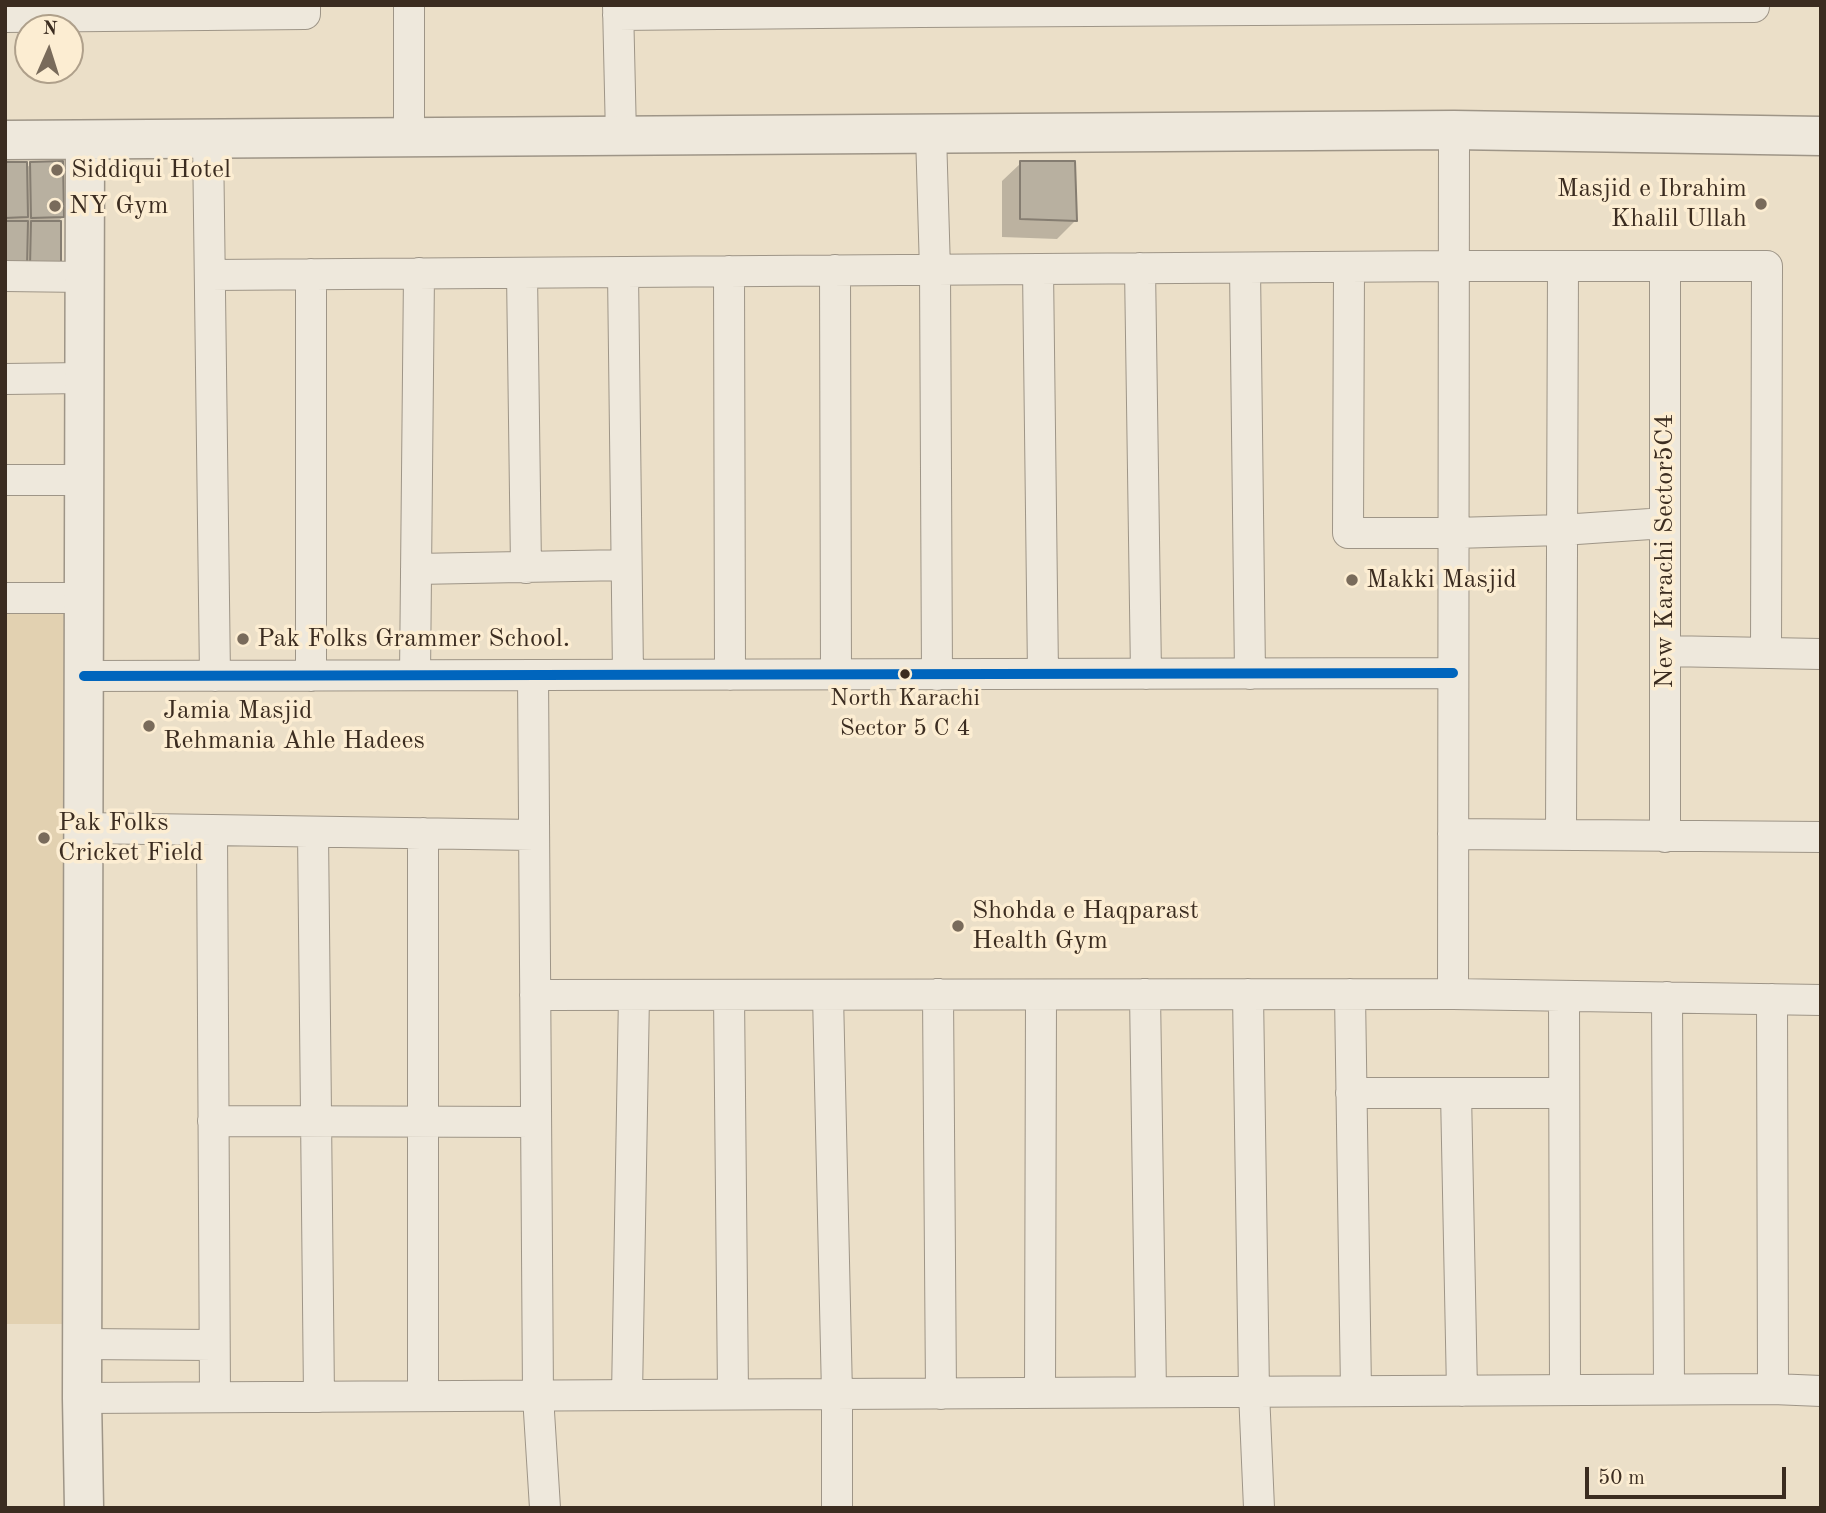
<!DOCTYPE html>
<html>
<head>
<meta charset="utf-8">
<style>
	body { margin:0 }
	#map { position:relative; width:1826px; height:1513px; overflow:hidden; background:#ebdfc8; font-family:"Old Standard TT",serif }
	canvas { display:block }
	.frame { position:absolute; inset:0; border:7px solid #3b2c20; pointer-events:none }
	.north { position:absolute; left:14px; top:14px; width:70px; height:70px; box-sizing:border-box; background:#fcedd2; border:2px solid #afa08b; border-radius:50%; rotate:3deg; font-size:19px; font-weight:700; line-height:28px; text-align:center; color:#3b2c20 }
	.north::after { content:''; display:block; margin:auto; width:24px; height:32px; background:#796b5b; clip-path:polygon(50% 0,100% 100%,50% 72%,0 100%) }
	.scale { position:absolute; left:1585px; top:1467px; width:201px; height:32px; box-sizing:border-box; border:4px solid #3b2c20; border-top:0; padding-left:9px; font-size:21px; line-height:24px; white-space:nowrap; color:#3b2c20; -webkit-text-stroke:5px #fcedd2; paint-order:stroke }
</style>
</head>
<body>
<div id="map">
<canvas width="1826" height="1513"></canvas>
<div class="frame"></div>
<div class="north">N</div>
<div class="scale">50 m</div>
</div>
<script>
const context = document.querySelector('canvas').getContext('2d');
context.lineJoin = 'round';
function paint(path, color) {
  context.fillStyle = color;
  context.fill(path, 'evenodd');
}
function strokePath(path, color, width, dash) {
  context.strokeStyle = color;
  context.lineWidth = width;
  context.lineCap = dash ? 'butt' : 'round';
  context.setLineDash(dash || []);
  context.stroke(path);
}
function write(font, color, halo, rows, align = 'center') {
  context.font = font + ' "Old Standard TT",serif';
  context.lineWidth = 7;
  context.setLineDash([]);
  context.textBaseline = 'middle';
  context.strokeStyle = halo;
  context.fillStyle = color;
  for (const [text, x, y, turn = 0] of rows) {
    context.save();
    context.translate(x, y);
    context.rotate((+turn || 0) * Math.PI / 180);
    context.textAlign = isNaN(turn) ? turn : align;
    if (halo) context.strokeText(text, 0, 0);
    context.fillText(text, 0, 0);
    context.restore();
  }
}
const green = new Path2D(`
	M 5,598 L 84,598 L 82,1324 L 5,1324 Z`);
const shadow = new Path2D(`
	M 1021,163 L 1076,220 L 1057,239 L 1002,237 L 1002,181 Z
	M 5,164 L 25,169 L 31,164 L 63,217 L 56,223 L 59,266 L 5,278 Z`);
const building = new Path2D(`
	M 63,161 L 64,217 L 31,218 L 30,162 Z
	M 1020,161 L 1075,161 L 1077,221 L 1020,219 Z
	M 5,162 L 27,162 L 28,217 L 5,218 Z
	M 5,221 L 28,221 L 27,267 L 5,266 Z
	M 31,221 L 61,221 L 61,267 L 30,266 Z`);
const minor = new Path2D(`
	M 409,5 L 409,137
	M 618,5 L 621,136
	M 618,15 L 921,12 L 1754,7 L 1754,5
	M 5,17 L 305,14 L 305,5
	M 931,134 L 935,270 L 937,675
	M 208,139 L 215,676
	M 1665,266 L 1665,837
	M 1349,267 L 1348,533 L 1454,533 L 1562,530 L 1665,523
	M 1140,268 L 1146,674
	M 1245,268 L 1250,674
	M 1038,269 L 1043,674
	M 835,270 L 836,675
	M 729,271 L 730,675
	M 623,272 L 628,675
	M 522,273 L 526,568
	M 210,275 L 1454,266 L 1767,266 L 1766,653
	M 5,276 L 85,277
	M 5,379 L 84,378
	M 5,480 L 84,480
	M 416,569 L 626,565
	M 5,598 L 84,598
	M 1665,651 L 1821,654
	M 415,675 L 419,273
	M 533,675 L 538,1396 L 545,1508
	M 84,676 L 1453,673
	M 311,676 L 311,274
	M 83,828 L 534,835
	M 212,830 L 215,1397
	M 313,832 L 319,1397
	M 423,833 L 423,1396
	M 1453,834 L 1821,837
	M 1561,835 L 1563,266
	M 938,994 L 941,1394
	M 1145,994 L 1151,1392
	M 1248,994 L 1254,1392 L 1259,1508
	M 1350,994 L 1356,1391
	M 1453,994 L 1454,130
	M 535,995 L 1453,994 L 1821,1000
	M 729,995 L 733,1394
	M 828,995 L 837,1394 L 837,1508
	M 1564,996 L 1565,1390
	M 1667,997 L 1669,1389
	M 1772,999 L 1773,1389
	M 1351,1093 L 1564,1093
	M 1456,1093 L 1462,1391
	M 213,1121 L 536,1122
	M 82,1344 L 213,1345
	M 1040,1393 L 1041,995
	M 627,1395 L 634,995
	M 82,1398 L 1773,1389 L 1821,1391`);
const tertiary = new Path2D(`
	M 5,140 L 1454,130 L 1821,136
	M 84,1508 L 82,1398 L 85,140`);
const bus1 = new Path2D(`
	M 84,676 L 1453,673`);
const markers = [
	[57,170,7,"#796b5b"],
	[1761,204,7,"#796b5b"],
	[55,206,7,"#796b5b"],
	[1352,580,7,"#796b5b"],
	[243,639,7,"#796b5b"],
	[905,674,6,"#3b2c20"],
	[149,726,7,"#796b5b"],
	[44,838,7,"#796b5b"],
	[958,926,7,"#796b5b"]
];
const busNames = [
	["North Karachi",905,699],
	["Sector 5 C 4",905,729]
];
const poiNames = [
	["Siddiqui Hotel",71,170],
	["Masjid e Ibrahim",1747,189,"right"],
	["Khalil Ullah",1747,219,"right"],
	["NY Gym",69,206],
	["Makki Masjid",1366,580],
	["Pak Folks Grammer School.",257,639],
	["Jamia Masjid",163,711],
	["Rehmania Ahle Hadees",163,741],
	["Pak Folks",58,823],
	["Cricket Field",58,853],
	["Shohda e Haqparast",972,911],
	["Health Gym",972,941]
];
const streetNames = [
	["New Karachi Sector5C4",1665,551,-90]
];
paint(green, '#e2d1b1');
paint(shadow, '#0003');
paint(building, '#b8b0a0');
strokePath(building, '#857d71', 2);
strokePath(minor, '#9e9587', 32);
strokePath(tertiary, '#9e9587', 41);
strokePath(minor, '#eee8dc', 30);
strokePath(tertiary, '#eee8dc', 38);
strokePath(bus1, '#0065bd', 10);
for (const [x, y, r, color] of markers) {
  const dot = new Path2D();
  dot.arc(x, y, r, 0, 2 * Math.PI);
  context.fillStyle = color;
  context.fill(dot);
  strokePath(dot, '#fcedd2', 2.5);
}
write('24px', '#3b2c20', '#fcedd2', busNames);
write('26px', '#3b2c20', '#fcedd2', poiNames, 'left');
write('26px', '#3b2c20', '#fcedd2', streetNames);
</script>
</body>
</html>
